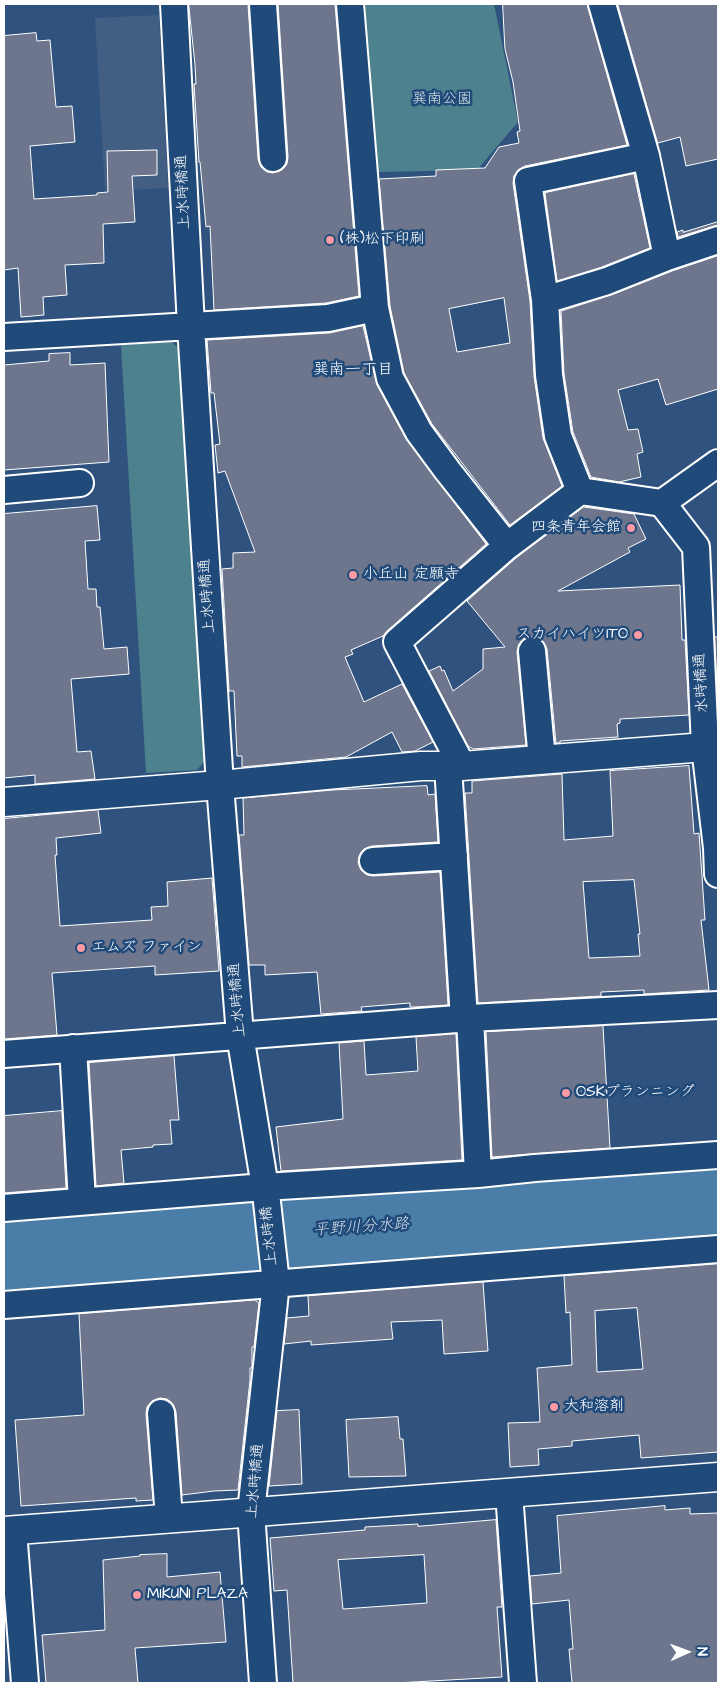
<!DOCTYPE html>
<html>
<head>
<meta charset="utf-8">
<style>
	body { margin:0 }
	#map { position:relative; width:722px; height:1687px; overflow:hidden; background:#2f537e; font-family:"Architects Daughter",sans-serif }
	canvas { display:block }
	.frame { position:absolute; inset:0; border:5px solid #fff; pointer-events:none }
	.north { position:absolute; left:662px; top:1627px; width:50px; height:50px; -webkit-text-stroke:4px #1f4a7a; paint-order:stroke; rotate:88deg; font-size:14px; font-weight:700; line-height:20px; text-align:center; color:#fff }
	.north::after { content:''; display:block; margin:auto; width:18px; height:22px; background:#fff; clip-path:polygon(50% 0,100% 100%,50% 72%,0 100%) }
</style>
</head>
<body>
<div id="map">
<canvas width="722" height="1687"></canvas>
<div class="frame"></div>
<div class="north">N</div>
</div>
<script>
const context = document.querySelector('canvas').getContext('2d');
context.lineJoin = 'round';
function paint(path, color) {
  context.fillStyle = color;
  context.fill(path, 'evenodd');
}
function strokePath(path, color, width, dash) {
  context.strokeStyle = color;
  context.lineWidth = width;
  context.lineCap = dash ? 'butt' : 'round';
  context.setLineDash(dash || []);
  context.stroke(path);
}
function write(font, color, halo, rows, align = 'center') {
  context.font = font + ' "Architects Daughter","Klee One",sans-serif';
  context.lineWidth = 5;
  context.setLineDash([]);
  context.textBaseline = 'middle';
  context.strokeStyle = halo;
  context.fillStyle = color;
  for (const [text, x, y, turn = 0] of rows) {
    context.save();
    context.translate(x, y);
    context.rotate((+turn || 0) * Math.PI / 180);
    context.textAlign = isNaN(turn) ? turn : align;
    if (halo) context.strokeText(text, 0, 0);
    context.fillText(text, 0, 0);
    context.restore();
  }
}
const built = new Path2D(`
	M 159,15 L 168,188 L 105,191 L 95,18 Z`);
const green = new Path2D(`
	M 362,4 L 494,4 L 518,122 L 477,170 L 378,172 Z
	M 172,342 L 179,349 L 207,758 L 197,770 L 146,773 L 121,345 Z`);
const water = new Path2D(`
	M 718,1163 L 718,1241 L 4,1294 L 4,1216 Z`);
const building = new Path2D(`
	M 189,4 L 248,4 L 258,159 L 261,167 L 267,172 L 273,173 L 282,170 L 287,164 L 288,157 L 278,4 L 335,4 L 359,296 L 326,303 L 214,310 L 210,226 L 206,227 L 200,162 L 199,162 L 194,84 L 196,84 L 195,65 Z
	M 503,4 L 587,4 L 627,145 L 525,166 L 518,170 L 514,176 L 513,183 L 530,301 L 534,376 L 543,438 L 562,486 L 510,525 L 432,424 L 404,373 L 390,306 L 379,179 L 436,176 L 436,170 L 485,168 L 499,147 L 519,143 L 517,132 L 520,131 L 513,82 L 505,49 ZM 504,298 L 510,343 L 457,352 L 449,309 Z
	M 618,4 L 718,4 L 718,159 L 686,166 L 680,137 L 658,143 Z
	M 36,33 L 37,41 L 50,40 L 56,107 L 72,106 L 75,142 L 30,146 L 34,199 L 97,195 L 97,193 L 108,192 L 107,151 L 157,150 L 157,175 L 132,176 L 135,222 L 103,224 L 104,263 L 65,265 L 67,295 L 43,297 L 44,315 L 21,317 L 18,268 L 4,270 L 4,36 Z
	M 634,174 L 650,248 L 602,267 L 557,281 L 545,193 Z
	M 718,222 L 718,225 L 678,237 L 677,232 L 683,230 L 683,232 Z
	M 718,256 L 718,389 L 666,405 L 658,379 L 618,390 L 628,430 L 638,429 L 643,452 L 637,454 L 641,477 L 619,482 L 591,477 L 573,432 L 564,374 L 561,311 L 611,295 L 672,271 Z
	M 363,326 L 377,385 L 406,439 L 486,544 L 387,631 L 383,636 L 351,650 L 353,654 L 345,657 L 364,702 L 402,684 L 433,742 L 415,751 L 402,752 L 392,732 L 346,757 L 242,767 L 242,756 L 237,756 L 234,691 L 229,691 L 222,569 L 233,568 L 233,553 L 255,552 L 225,471 L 218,473 L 215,445 L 220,444 L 214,393 L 211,393 L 207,340 L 329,333 Z
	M 70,353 L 70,365 L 105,363 L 109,462 L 4,470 L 4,365 L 49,361 L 49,354 Z
	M 97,506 L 100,540 L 85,541 L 88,589 L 96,589 L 97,607 L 100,607 L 104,649 L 127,647 L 129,674 L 71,679 L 77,752 L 91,751 L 95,779 L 35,784 L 35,775 L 4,778 L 4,514 Z
	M 584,507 L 634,514 L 646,539 L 628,548 L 630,552 L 558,591 L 680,585 L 682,640 L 685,640 L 689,715 L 620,719 L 620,723 L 617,724 L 618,737 L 560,741 L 560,743 L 556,743 L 547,649 L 544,643 L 539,638 L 530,636 L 524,639 L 519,644 L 517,652 L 526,745 L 473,749 L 468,746 L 429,671 L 440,666 L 442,671 L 444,670 L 453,691 L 483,669 L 483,649 L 505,647 L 467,601 L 516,558 Z
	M 715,637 L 718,637 L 718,708 Z
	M 689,766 L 694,834 L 699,833 L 705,920 L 701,920 L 709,990 L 644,994 L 644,990 L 601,992 L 601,996 L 478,1003 L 465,793 L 472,793 L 472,781 L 562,774 L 564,840 L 613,836 L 610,771 ZM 634,880 L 640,934 L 638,934 L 640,956 L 589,958 L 583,882 Z
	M 427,786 L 428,795 L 435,794 L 438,842 L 372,846 L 364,849 L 360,854 L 358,862 L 361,870 L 367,875 L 373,876 L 440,872 L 448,1005 L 415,1007 L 410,1007 L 410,1003 L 361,1007 L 362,1011 L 321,1014 L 317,972 L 265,975 L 265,965 L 249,965 L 239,835 L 244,835 L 243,798 L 333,790 Z
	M 98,810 L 101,833 L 56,838 L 57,855 L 55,855 L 60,926 L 152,920 L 151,907 L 168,906 L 167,882 L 212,878 L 219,971 L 155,975 L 155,966 L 52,973 L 57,1035 L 4,1039 L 4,819 Z
	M 603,1026 L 610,1148 L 492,1157 L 486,1032 Z
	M 456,1034 L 462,1160 L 281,1171 L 276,1127 L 343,1119 L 339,1043 L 364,1041 L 366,1075 L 418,1071 L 416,1037 Z
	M 174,1056 L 179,1120 L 170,1120 L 172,1144 L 153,1145 L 153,1147 L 121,1150 L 124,1183 L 96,1186 L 89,1063 Z
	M 62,1111 L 66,1188 L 4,1193 L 4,1116 Z
	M 718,1264 L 718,1452 L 641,1458 L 639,1435 L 572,1441 L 572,1446 L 538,1449 L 539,1465 L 510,1467 L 508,1423 L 540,1422 L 537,1368 L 572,1365 L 570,1312 L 566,1313 L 564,1276 ZM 637,1308 L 643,1369 L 597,1372 L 595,1311 Z
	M 483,1282 L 488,1351 L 444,1354 L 442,1320 L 391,1322 L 393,1339 L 311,1345 L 311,1341 L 284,1344 L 287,1318 L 309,1316 L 308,1296 Z
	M 255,1300 L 259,1303 L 254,1347 L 252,1347 L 252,1368 L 250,1368 L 250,1380 L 238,1490 L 214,1491 L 182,1495 L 176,1412 L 173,1404 L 167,1399 L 160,1398 L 152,1401 L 147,1407 L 146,1414 L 153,1500 L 136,1501 L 136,1498 L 21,1506 L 15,1420 L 84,1415 L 79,1314 Z
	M 299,1410 L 302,1484 L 269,1486 L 277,1411 Z
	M 398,1417 L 400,1439 L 403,1439 L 406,1476 L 349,1477 L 346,1420 Z
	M 665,1506 L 665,1510 L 690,1508 L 690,1514 L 718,1513 L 718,1683 L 572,1683 L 569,1649 L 573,1649 L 569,1600 L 532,1604 L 530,1576 L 561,1573 L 557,1516 Z
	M 496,1520 L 502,1607 L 497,1607 L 502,1677 L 396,1683 L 293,1683 L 287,1590 L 274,1591 L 270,1538 L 365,1530 L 365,1527 L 418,1524 L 418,1526 ZM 424,1555 L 427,1603 L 343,1609 L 338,1560 Z
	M 167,1554 L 167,1577 L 220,1572 L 226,1642 L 135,1648 L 138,1683 L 46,1683 L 42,1635 L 105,1630 L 103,1560 L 140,1556 L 140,1555 Z`);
const minor = new Path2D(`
	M 174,4 L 191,326 L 220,785 L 240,1035 L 266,1193 L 276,1283 L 251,1512 L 263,1683
	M 263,4 L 273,158
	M 350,4 L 375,308 L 390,378 L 419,432 L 447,470 L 507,546 L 580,491 L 662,503 L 718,463
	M 602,4 L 646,156 L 667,257 L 718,240
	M 545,300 L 528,181 L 646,156
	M 4,337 L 328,318 L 375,308
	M 4,490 L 80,483
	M 580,491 L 558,436 L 549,375 L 545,300 L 607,281 L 667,257
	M 662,503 L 696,547 L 705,747 L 717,848 L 718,874
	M 532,651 L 542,760
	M 448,766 L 464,1019
	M 462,766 L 397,642 L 507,546
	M 373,861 L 454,856
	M 470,1018 L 478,1174
	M 73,1048 L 82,1201
	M 4,1054 L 470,1018 L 718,1005
	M 4,1208 L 264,1187 L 478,1174 L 535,1168 L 718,1155
	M 4,1305 L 718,1249
	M 161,1413 L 169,1518
	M 509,1493 L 523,1683
	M 13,1531 L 25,1683`);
const tertiary = new Path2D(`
	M 4,802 L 220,785 L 421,766 L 462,766 L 718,746
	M 4,1531 L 718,1477`);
const markers = [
	[330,240,5,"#ff9aa2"],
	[631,528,5,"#ff9aa2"],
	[353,575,5,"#ff9aa2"],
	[638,635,5,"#ff9aa2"],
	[81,948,5,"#ff9aa2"],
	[566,1093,5,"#ff9aa2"],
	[554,1407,5,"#ff9aa2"],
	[137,1595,5,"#ff9aa2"]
];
const parkNames = [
	["巽南公園",442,100]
];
const streetNames = [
	["上水時橋通",184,192,-93],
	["上水時橋通",208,596,-94],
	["水時橋通",702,683,-93],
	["上水時橋通",238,1000,-95],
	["上水時橋",270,1236,-96],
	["上水時橋通",256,1481,-85]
];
const poiNames = [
	["(株)松下印刷",340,240],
	["四条青年会館",621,528,"right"],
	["小丘山 定願寺",363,575],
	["スカイハイツITO",628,635,"right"],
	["エムズ ファイン",91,948],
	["OSKプランニング",576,1093],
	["大和溶剤",564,1407],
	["MIKUNI PLAZA",147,1595]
];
const neighbourhoodNames = [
	["巽南一丁目",353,371]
];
const waterNames = [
	["平野川分水路",361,1228,-4]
];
paint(built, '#425e82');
paint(green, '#4d818d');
paint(water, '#4a7da8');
strokePath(water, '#92b1cb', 1);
paint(building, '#6d768d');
strokePath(building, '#fff', 1);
strokePath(minor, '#fff', 30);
strokePath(tertiary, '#fff', 31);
strokePath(minor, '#1f4a7a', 26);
strokePath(tertiary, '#1f4a7a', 28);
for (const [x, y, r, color] of markers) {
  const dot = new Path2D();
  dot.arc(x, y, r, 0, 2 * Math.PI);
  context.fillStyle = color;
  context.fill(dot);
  strokePath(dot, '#1f4a7a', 2);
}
write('15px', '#d2e0e2', '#1f4a7a', parkNames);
write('15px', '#fff', '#1f4a7a', streetNames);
write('15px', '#fff', '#1f4a7a', poiNames, 'left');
write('16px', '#fff', '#1f4a7a', neighbourhoodNames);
write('italic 16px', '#d2dee9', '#1f4a7a', waterNames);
</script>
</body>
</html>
